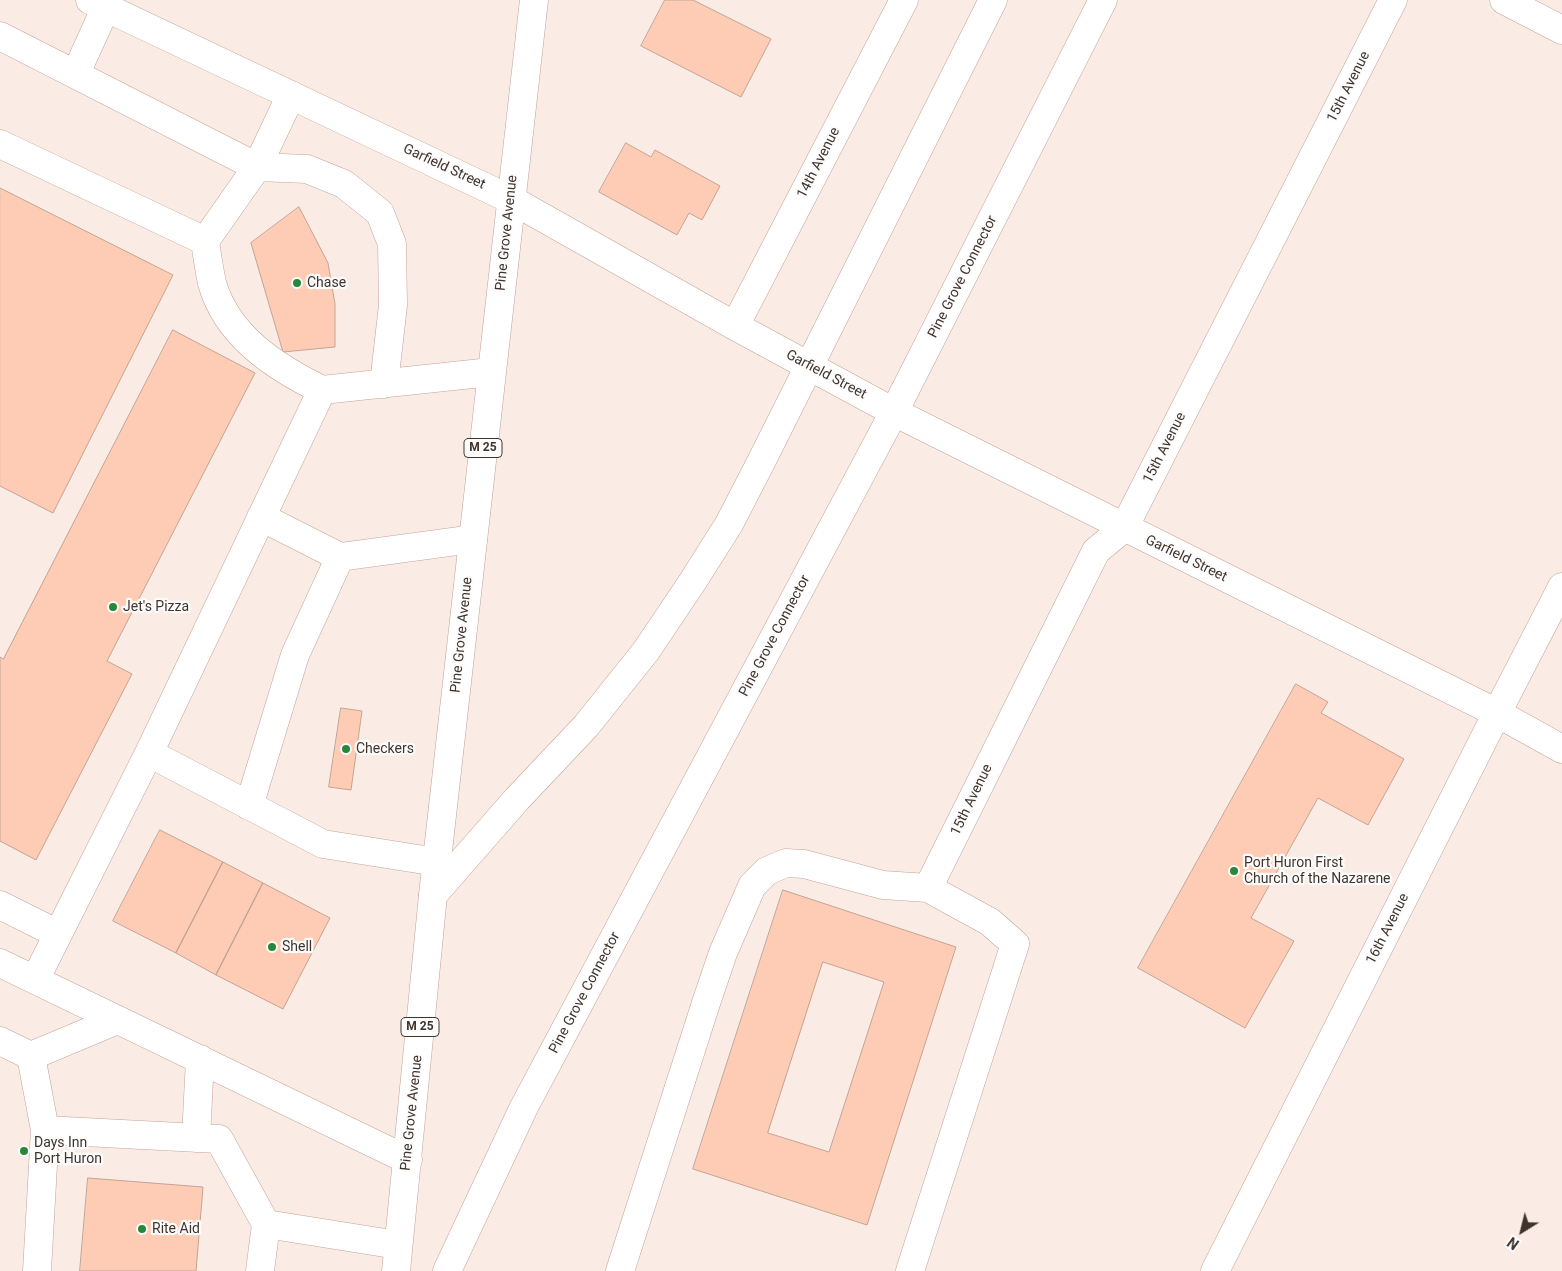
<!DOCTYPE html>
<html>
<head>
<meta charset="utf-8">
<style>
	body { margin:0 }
	#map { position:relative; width:1562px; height:1271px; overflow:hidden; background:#faece5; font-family:Roboto,sans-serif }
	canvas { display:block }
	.north { position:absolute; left:1497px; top:1206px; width:50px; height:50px; -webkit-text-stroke:4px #fcfcfc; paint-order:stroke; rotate:216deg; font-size:14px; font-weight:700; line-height:20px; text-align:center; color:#40332c }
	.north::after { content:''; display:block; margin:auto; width:18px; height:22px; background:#40332c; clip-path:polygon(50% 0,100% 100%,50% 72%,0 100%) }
</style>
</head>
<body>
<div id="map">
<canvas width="1562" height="1271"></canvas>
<div class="north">N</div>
</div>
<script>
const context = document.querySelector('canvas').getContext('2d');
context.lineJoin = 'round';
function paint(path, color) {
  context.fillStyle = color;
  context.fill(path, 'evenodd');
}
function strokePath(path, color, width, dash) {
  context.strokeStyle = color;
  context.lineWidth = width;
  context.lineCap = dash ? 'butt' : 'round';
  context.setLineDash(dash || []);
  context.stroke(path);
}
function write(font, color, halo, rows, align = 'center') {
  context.font = font + ' Roboto,sans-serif';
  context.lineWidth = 4.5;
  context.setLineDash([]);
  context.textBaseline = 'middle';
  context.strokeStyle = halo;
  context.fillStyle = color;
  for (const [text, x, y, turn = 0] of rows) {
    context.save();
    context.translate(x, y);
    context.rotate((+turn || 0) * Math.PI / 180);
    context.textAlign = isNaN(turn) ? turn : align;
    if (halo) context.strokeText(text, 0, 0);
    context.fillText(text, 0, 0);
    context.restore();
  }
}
const building = new Path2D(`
	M 665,0 L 693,0 L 771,39 L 741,97 L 641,46 Z
	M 626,143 L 651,157 L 655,150 L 720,186 L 702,220 L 689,213 L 677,235 L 599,192 Z
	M 0,188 L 173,275 L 53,513 L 0,486 Z
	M 299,207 L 328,263 L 335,304 L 335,347 L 283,352 L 251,243 Z
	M 173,330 L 255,373 L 107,661 L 132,674 L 36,860 L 0,841 L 0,657 L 3,659 Z
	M 1296,684 L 1328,702 L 1321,713 L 1404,759 L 1368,825 L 1318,798 L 1251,918 L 1294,941 L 1245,1028 L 1138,968 Z
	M 341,708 L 362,711 L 351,790 L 329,787 Z
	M 160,830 L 223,862 L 176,953 L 113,921 Z
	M 223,862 L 263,883 L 216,975 L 176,953 Z
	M 263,883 L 330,918 L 283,1009 L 216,975 Z
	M 783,890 L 956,947 L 867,1225 L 693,1169 ZM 823,962 L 884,982 L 829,1152 L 768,1133 Z
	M 88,1178 L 203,1187 L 196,1271 L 80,1271 Z`);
const minor = new Path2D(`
	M 90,0 L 510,199 L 735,326 L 894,412 L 1497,713 L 1562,749
	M 1504,0 L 1562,30
	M 0,36 L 257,167 L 307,169 L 344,184 L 380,213 L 392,244 L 393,305 L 384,384
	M 76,73 L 106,7
	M 291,95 L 257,167 L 205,241 C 207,255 209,269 212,283 C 227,336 275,367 322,390
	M 0,144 L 205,241
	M 735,326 L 904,0
	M 261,517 L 340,557
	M 149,753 L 322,390 L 491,372
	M 249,806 L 295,655 L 340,557 L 473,539
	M 928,888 L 1096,551 L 1124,528 L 1393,0
	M 0,905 L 58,934
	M 0,963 L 408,1160
	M 35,980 L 149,753 L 323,844 L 437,862
	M 0,1041 L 31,1056 L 45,1130
	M 31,1056 L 117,1020
	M 196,1138 L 200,1059
	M 266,1224 L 398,1245
	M 37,1271 L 45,1130 L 219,1139 L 266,1224 L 260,1271
	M 620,1271 L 707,1000 L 723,953 L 752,886 L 767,871 L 786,863 L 804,864 L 883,885 L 928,888 L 990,922 L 1015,944 L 910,1271
	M 1215,1271 L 1497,713 L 1562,587`);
const major = new Path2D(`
	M 433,895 L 534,0`);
const highway = new Path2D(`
	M 396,1271 L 433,895 L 517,799 L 586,726 L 646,651 L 693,581 L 729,524 L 761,462 L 993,0
	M 447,1271 L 524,1107 L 894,412 L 1103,0`);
const markers = [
	[297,283,5,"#27873a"],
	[113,607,5,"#27873a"],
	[346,749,5,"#27873a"],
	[1234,871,5,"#27873a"],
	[272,947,5,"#27873a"],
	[24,1151,5,"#27873a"],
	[142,1229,5,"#27873a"]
];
const shields = [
	[483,448,38],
	[420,1027,38]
];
const shieldNames = [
	["M 25",483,448],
	["M 25",420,1027]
];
const streetNames = [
	["15th Avenue",1349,87,-63],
	["14th Avenue",819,163,-63],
	["Garfield Street",444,167,25],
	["Pine Grove Avenue",507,233,-84],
	["Pine Grove Connector",963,277,-63],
	["Garfield Street",826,375,28],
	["15th Avenue",1165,448,-63],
	["Garfield Street",1186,559,26],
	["Pine Grove Avenue",462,635,-84],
	["Pine Grove Connector",775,636,-62],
	["15th Avenue",972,800,-64],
	["16th Avenue",1388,929,-63],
	["Pine Grove Connector",585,993,-62],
	["Pine Grove Avenue",412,1113,-84]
];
const poiNames = [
	["Chase",307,283],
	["Jet's Pizza",123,607],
	["Checkers",356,749],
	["Port Huron First",1244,863],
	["Church of the Nazarene",1244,879],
	["Shell",282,947],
	["Days Inn",34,1143],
	["Port Huron",34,1159],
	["Rite Aid",152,1229]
];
paint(building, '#feccb4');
strokePath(building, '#c4a393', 1);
strokePath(minor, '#c4a393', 29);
strokePath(major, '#c4a393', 29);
strokePath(highway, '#c4a393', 29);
strokePath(minor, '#fff', 28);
strokePath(major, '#fff', 28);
strokePath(highway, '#fff', 28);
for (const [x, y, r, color] of markers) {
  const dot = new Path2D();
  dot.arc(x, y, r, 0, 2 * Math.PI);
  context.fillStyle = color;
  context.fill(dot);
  strokePath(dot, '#fcfcfc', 2);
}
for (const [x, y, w] of shields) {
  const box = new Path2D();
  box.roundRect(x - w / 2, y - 9.5, w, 19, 4);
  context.fillStyle = '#fcfcfc';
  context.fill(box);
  strokePath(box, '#40332c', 1);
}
write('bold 12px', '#40332c', null, shieldNames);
write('14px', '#40332c', '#fcfcfc', streetNames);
write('14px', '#40332c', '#fcfcfc', poiNames, 'left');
</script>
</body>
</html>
